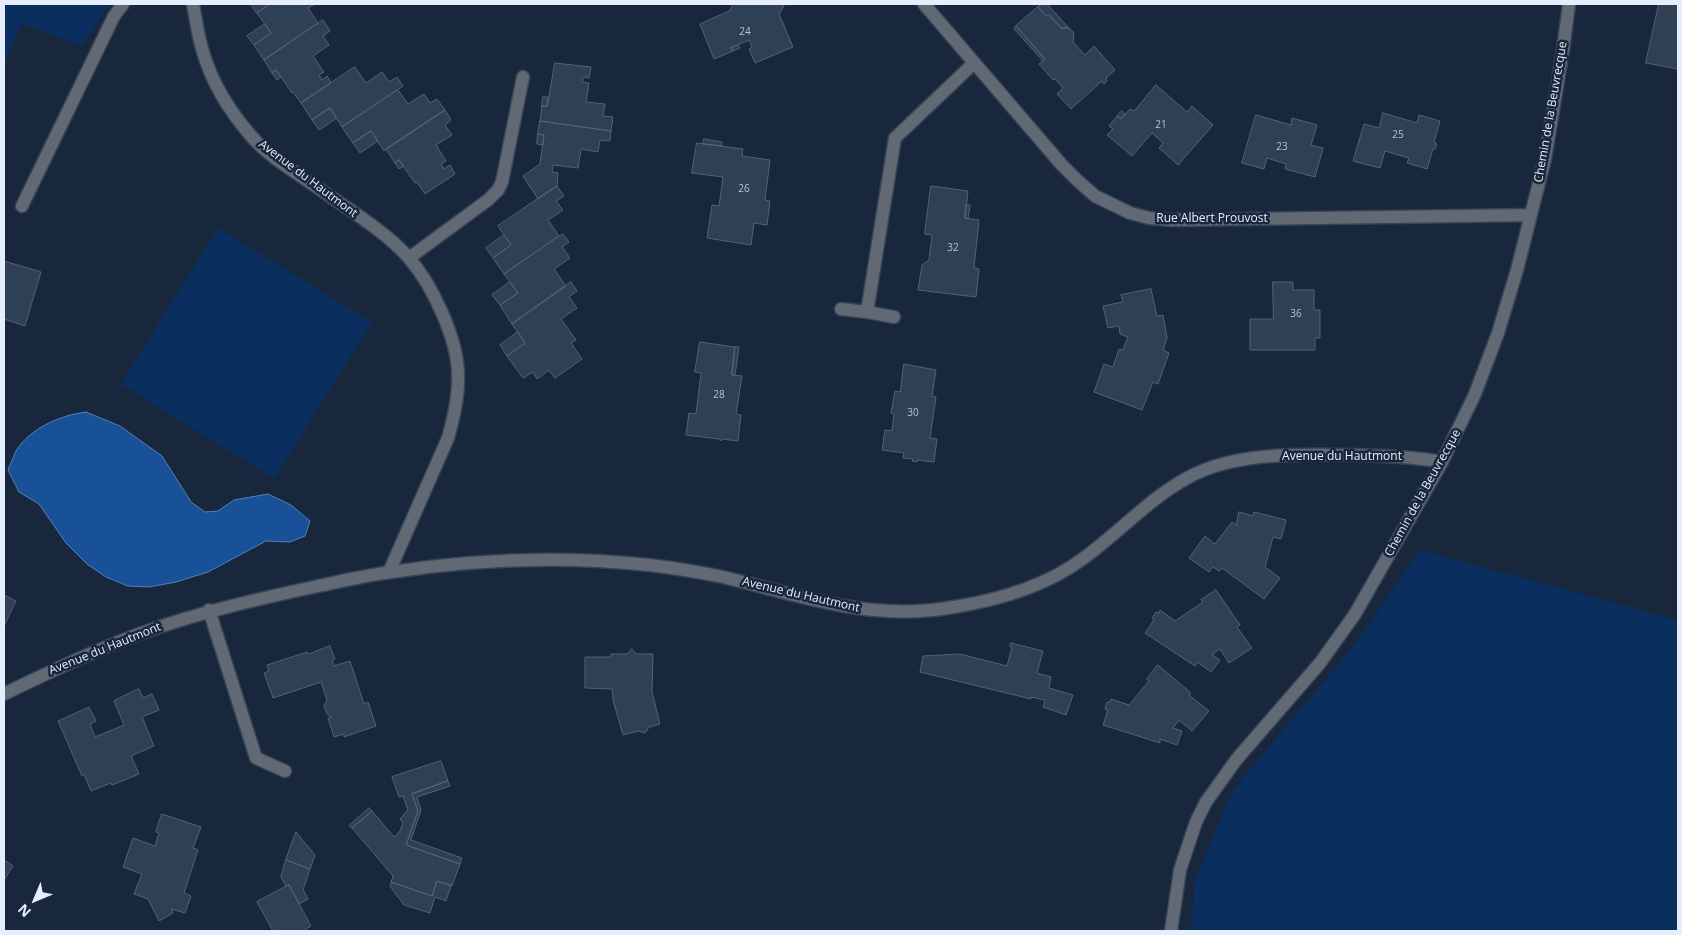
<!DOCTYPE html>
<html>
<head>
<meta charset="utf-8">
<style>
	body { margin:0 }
	#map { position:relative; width:1682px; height:935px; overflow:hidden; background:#18273b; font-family:"Open Sans",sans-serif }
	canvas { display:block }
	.frame { position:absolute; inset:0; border:5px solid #e4eefc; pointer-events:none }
	.north { position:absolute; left:10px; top:875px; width:50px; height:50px; -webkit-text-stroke:4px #18273b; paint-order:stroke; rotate:225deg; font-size:14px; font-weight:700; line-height:20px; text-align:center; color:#e4eefc }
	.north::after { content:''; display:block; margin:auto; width:18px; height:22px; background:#e4eefc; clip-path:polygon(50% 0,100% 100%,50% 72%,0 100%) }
</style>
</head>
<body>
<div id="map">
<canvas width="1682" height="935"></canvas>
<div class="frame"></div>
<div class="north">N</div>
</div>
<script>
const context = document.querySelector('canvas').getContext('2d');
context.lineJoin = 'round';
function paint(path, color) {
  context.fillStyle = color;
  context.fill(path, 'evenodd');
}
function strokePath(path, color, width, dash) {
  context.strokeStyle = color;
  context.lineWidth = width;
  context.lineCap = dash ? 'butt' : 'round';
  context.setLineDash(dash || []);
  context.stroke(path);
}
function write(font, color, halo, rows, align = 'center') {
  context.font = font + ' "Open Sans",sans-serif';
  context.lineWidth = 5;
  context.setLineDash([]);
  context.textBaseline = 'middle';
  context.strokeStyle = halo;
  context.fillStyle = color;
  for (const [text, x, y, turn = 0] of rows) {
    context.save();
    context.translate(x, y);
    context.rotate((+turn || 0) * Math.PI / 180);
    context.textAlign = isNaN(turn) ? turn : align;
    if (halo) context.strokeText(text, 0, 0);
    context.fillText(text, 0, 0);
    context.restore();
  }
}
const green = new Path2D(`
	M 4,4 L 110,4 L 82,46 L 22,24 L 4,64 Z
	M 218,228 L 372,322 L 274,479 L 121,384 Z
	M 1420,550 L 1678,620 L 1678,931 L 1191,931 L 1195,880 L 1233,790 L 1356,643 Z`);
const water = new Path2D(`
	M 86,412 L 120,426 L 162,456 L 191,502 L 205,512 L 218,511 L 234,500 L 268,494 L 291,505 L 310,521 L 305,536 L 290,542 L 266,541 L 208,572 L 176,582 L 149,587 L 128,586 L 106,577 L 87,564 L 66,543 L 39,504 L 19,492 L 8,470 C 11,464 13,457 16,451 C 30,428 61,415 86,412 Z`);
const building = new Path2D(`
	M 251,4 L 270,4 L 257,13 Z
	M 270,4 L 315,4 L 308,8 L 318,23 L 264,60 L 254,45 L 271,33 L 257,13 Z
	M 734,4 L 785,4 L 779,14 L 793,47 L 755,63 L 749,49 L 752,47 L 749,40 L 731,48 L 733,51 L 714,59 L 700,24 L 729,11 Z
	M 1042,4 L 1047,4 L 1069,28 L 1061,28 L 1048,14 L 1046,16 L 1038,7 Z
	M 1659,4 L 1678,4 L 1678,69 L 1646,63 Z
	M 1038,7 L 1046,16 L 1048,14 L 1061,28 L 1069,28 L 1074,33 L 1073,42 L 1085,55 L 1094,46 L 1115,70 L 1106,78 L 1107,81 L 1104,84 L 1102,81 L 1071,109 L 1057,94 L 1063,88 L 1055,79 L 1053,80 L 1039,64 L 1045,59 L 1016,26 Z
	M 323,20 L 330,31 L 323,36 L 329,45 L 313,56 L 324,72 L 319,75 L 322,80 L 327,76 L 331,83 L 301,103 L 293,92 L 292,93 L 276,70 L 272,73 L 264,60 Z
	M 265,24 L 271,33 L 254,45 L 247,36 Z
	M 1016,26 L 1045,59 L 1043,61 L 1014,29 Z
	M 738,45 L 740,48 L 733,51 L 731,48 Z
	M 555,63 L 591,67 L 589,78 L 583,77 L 582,82 L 589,83 L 586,102 L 605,104 L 603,116 L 613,117 L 611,131 L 540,121 L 542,106 L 547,106 Z
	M 355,67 L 366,83 L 382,72 L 389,82 L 397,77 L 403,86 L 342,127 L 330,108 L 312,120 L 301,103 Z
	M 276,70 L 281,77 L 277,80 L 272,73 Z
	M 1156,85 L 1187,112 L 1192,106 L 1213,125 L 1178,165 L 1159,148 L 1163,143 L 1152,133 L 1132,156 L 1107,135 L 1113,129 L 1109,126 L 1117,116 L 1121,119 L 1130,109 L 1134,111 Z
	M 398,90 L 408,104 L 424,94 L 430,103 L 437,99 L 445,110 L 384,151 L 371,131 L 353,143 L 342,127 Z
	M 543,97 L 548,97 L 547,106 L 542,106 Z
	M 330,108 L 337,118 L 319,130 L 312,120 Z
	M 445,110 L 451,120 L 445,125 L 452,135 L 436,145 L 446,161 L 441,164 L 444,169 L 450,165 L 455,174 L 425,194 L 417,182 L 415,183 L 399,160 L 395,163 L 386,149 Z
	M 1122,111 L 1125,114 L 1121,119 L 1117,116 Z
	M 1383,113 L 1417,123 L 1419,115 L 1440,121 L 1434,142 L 1437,144 L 1435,149 L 1433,149 L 1427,169 L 1407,163 L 1409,158 L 1385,151 L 1380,168 L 1353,161 L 1364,124 L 1379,128 Z
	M 1256,115 L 1291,125 L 1292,118 L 1317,125 L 1311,145 L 1323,148 L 1315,177 L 1285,169 L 1286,164 L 1267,158 L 1264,169 L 1242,163 Z
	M 540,121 L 611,131 L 610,141 L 600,140 L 598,152 L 581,149 L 578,168 L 553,165 L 552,172 L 558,173 L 557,186 L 538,199 L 523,176 L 540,164 L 544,135 L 538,134 Z
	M 371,131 L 378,141 L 360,153 L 353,143 Z
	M 538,134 L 544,135 L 543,145 L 537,144 Z
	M 704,139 L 722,142 L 722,146 L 703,144 Z
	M 697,143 L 743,149 L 742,156 L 770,160 L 765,200 L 770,201 L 767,225 L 754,223 L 751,245 L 707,238 L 712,205 L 719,206 L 723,177 L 692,173 Z
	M 399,160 L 404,166 L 399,169 L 395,163 Z
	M 557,186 L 564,196 L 556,201 L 563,210 L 548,220 L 559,236 L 504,274 L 493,258 L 511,245 L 498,226 Z
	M 931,186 L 968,191 L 965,218 L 979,220 L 974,268 L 979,269 L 976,297 L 918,290 L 922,265 L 929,260 L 932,235 L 925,234 Z
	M 966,205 L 970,205 L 968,219 L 965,218 Z
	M 563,234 L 569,242 L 562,247 L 570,258 L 554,269 L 566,286 L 512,324 L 500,305 L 518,293 L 504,274 Z
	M 504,235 L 511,245 L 493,258 L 486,248 Z
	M 4,261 L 41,272 L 25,326 L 4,319 Z
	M 510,282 L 518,293 L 500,305 L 492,295 Z
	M 571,282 L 577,291 L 569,297 L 577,308 L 561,319 L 576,340 L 571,343 L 582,359 L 555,378 L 549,370 L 537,379 L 533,372 L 523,378 L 507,356 L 525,343 L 512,324 Z
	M 1273,282 L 1293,282 L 1293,290 L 1314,290 L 1314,310 L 1320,310 L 1320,338 L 1315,338 L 1315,350 L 1250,350 L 1250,319 L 1273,319 Z
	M 1151,289 L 1157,316 L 1163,315 L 1167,338 L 1163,350 L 1169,353 L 1158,384 L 1153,382 L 1142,410 L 1094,392 L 1104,364 L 1113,367 L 1119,349 L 1123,350 L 1128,337 L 1120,334 L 1119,326 L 1108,328 L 1103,306 L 1123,302 L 1121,295 Z
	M 518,332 L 525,343 L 507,356 L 500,345 Z
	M 700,342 L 735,347 L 732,375 L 742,376 L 736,414 L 741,415 L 738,441 L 722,439 L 721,441 L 719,439 L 686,435 L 689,413 L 696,414 L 701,373 L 695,372 Z
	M 735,347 L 739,347 L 735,375 L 732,375 Z
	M 904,364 L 936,370 L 932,396 L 936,397 L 930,438 L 937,439 L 934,462 L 917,460 L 917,462 L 912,461 L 913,459 L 903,458 L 904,453 L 882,450 L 885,430 L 892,431 L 894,414 L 891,413 L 895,391 L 900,392 Z
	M 1239,512 L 1253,516 L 1254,512 L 1286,520 L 1281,539 L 1273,537 L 1265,567 L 1280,578 L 1264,599 L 1222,568 L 1219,571 L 1213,567 L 1209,572 L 1189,558 L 1205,536 L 1215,544 L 1232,522 L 1236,525 Z
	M 1216,590 L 1240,625 L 1237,627 L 1252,648 L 1229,663 L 1220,649 L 1212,655 L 1220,660 L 1211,672 L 1197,662 L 1195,666 L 1145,633 L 1154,620 L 1152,618 L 1156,612 L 1159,613 L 1160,610 L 1175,621 L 1203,602 L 1201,600 Z
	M 4,595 L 16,601 L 4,626 Z
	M 1011,643 L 1043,651 L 1037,673 L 1051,677 L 1049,688 L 1073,695 L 1066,715 L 1043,707 L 1045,700 L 1031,697 L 1031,699 L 920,672 L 923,656 L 960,654 L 1007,666 L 1012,647 L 1010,646 Z
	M 330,646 L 335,659 L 332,661 L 334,666 L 350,661 L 364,704 L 368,702 L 376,726 L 344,737 L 344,734 L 334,737 L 328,718 L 332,717 L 327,714 L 324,706 L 327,700 L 321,682 L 273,698 L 264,673 L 269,671 L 267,665 L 307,652 L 308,654 Z
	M 632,649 L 636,654 L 653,654 L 652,692 L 660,724 L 649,727 L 645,733 L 638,731 L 623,735 L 613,700 L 612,689 L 585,688 L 585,657 L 611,657 L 611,654 L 627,654 Z
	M 1158,665 L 1191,693 L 1189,695 L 1209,711 L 1192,731 L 1179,720 L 1173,728 L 1182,731 L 1177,745 L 1160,739 L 1160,743 L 1103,725 L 1108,710 L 1105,709 L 1107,702 L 1110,702 L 1111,699 L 1129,705 L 1149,681 L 1147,679 Z
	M 139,689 L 143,698 L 152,694 L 159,710 L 142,717 L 154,746 L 131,756 L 139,774 L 112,785 L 111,783 L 91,791 L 84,774 L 82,776 L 58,721 L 89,707 L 96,721 L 90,724 L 95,737 L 124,725 L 114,701 Z
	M 441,761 L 448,781 L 412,794 L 418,811 L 406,845 L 460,864 L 452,886 L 437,881 L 432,896 L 391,882 L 393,876 L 352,828 L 372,811 L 394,837 L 400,831 L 403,823 L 400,819 L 408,810 L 403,796 L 399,797 L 392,777 Z
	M 448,781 L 450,786 L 417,797 L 421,810 L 411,840 L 462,858 L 460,864 L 406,845 L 418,811 L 412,794 Z
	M 369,808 L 372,811 L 352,828 L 349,826 Z
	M 162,814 L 201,827 L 193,848 L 198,850 L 184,893 L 191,896 L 185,913 L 171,909 L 173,913 L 159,921 L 148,899 L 134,894 L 142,874 L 123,867 L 133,838 L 155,846 L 159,833 L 156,832 Z
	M 296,832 L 315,855 L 310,869 L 286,860 Z
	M 4,860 L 13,866 L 4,880 Z
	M 286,860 L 310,869 L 303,890 L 308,899 L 299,904 L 289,885 L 286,886 L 281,877 Z
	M 437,881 L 451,885 L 446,901 L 435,897 L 430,913 L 404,905 L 390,886 L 391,882 L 432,896 Z
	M 289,885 L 311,926 L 303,931 L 273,931 L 257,902 Z`);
const minor = new Path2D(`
	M 193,4 C 196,20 198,37 203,52 C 212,83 231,113 252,137 C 270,158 299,174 321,190 C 349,210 385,231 408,257 C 432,284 458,339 458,375 C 459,396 454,417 448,438 L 389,572
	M 924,4 L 1061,164 L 1077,180 L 1095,196 L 1130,213 L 1149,218 L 1172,220 L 1531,215
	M 22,206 L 114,16 L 123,4
	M 409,258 L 488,200 L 498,190 L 502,182 L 523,77
	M 841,309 L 867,312 L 895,138 L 974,63
	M 867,312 L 894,317
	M 209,610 L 256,758 L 285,771
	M 4,694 C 49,672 95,650 142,633 C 200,612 258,599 318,586 C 342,581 367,575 392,572 C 476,559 564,556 649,565 C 674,568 699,572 723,577 C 802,596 871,622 954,607 C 998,600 1044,587 1081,560 C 1118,534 1148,499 1189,477 C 1233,453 1295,454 1344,455 C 1378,456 1410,456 1442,462
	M 1171,931 L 1180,870 L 1196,822 L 1206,802 L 1236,760 L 1320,663 L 1355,614 L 1442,462 L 1475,394 L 1498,333 L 1517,270 L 1545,159 L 1563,50 L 1569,4`);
const numberNames = [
	["24",745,32],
	["21",1161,125],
	["25",1398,135],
	["23",1282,147],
	["26",744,189],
	["32",953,248],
	["36",1296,314],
	["28",719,395],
	["30",913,413]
];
const streetNames = [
	["Chemin de la Beuvrecque",1551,112,-80],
	["Avenue du Hautmont",308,179,37],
	["Rue Albert Prouvost",1212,219],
	["Avenue du Hautmont",1342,457],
	["Chemin de la Beuvrecque",1423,493,-61],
	["Avenue du Hautmont",801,595,13],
	["Avenue du Hautmont",105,649,-22]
];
paint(green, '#0a2f5e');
paint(water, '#195198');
strokePath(water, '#5680b6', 1);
paint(building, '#2f3f54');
strokePath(building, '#516279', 1);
strokePath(minor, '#354356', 15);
strokePath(minor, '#616974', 12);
write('10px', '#b7c2d2', null, numberNames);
write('12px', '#e4eefc', '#18273b', streetNames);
</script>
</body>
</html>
